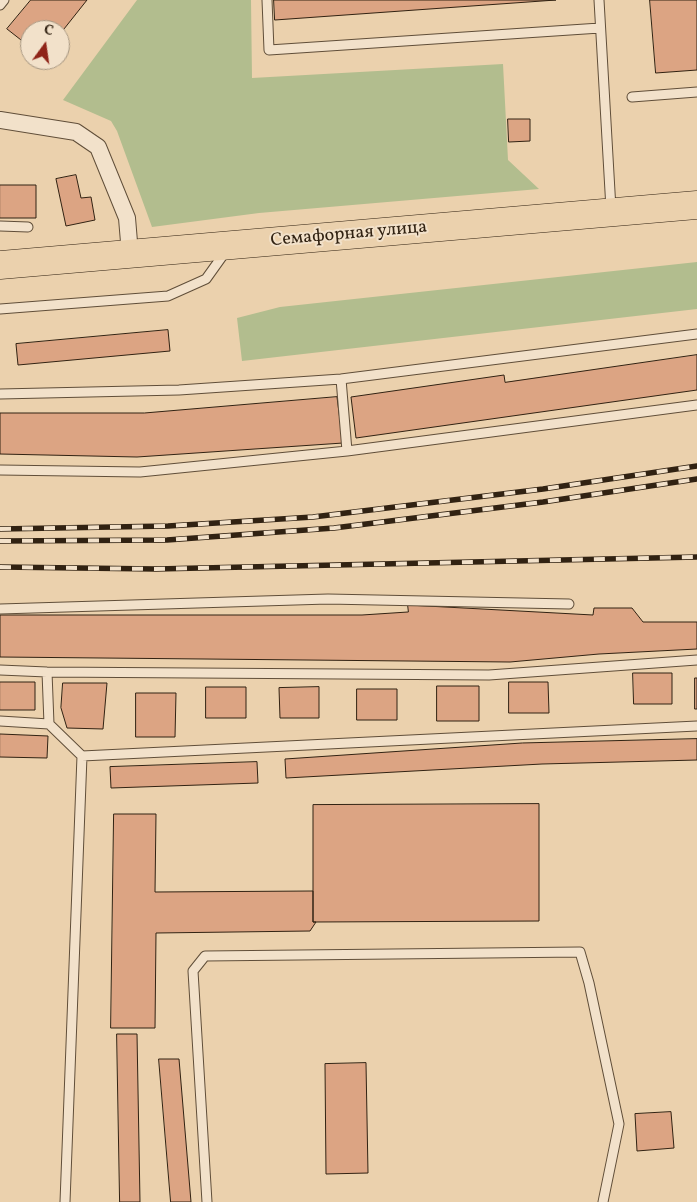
<!DOCTYPE html>
<html>
<head>
<meta charset="utf-8">
<style>
	body { margin:0 }
	#map { position:relative; width:697px; height:1202px; overflow:hidden; background:#ebd1ad; font-family:Vollkorn,serif }
	canvas { display:block }
	.north { position:absolute; left:20px; top:20px; width:50px; height:50px; box-sizing:border-box; background:#f2e1ca; border:1px solid #a59580; border-radius:50%; rotate:14deg; font-size:14px; font-weight:700; line-height:20px; text-align:center; color:#312212 }
	.north::after { content:''; display:block; margin:auto; width:18px; height:22px; background:#8f2418; clip-path:polygon(50% 0,100% 100%,50% 72%,0 100%) }
</style>
</head>
<body>
<div id="map">
<canvas width="697" height="1202"></canvas>
<div class="north">С</div>
</div>
<script>
const context = document.querySelector('canvas').getContext('2d');
context.lineJoin = 'round';
function paint(path, color) {
  context.fillStyle = color;
  context.fill(path, 'evenodd');
}
function strokePath(path, color, width, dash) {
  context.strokeStyle = color;
  context.lineWidth = width;
  context.lineCap = dash ? 'butt' : 'round';
  context.setLineDash(dash || []);
  context.stroke(path);
}
function write(font, color, halo, rows, align = 'center') {
  context.font = font + ' Vollkorn,serif';
  context.lineWidth = 4;
  context.setLineDash([]);
  context.textBaseline = 'middle';
  context.strokeStyle = halo;
  context.fillStyle = color;
  for (const [text, x, y, turn = 0] of rows) {
    context.save();
    context.translate(x, y);
    context.rotate((+turn || 0) * Math.PI / 180);
    context.textAlign = isNaN(turn) ? turn : align;
    if (halo) context.strokeText(text, 0, 0);
    context.fillText(text, 0, 0);
    context.restore();
  }
}
const green = new Path2D(`
	M 137,0 L 251,0 L 252,78 L 503,64 L 508,160 L 539,189 L 259,213 L 152,227 L 117,131 L 111,121 L 63,100 Z
	M 697,262 L 697,309 L 242,361 L 237,318 L 280,307 Z`);
const building = new Path2D(`
	M 31,0 L 87,0 L 60,34 L 60,30 L 30,30 L 30,47 L 7,29 Z
	M 274,0 L 556,0 L 275,20 Z
	M 650,0 L 697,0 L 697,70 L 656,73 Z
	M 508,119 L 530,119 L 530,141 L 509,142 Z
	M 76,175 L 81,198 L 91,197 L 95,220 L 66,226 L 56,179 Z
	M 0,185 L 36,185 L 36,218 L 0,218 Z
	M 168,330 L 170,351 L 18,365 L 16,344 Z
	M 697,355 L 697,390 L 356,438 L 351,397 L 504,375 L 505,382 Z
	M 337,397 L 343,443 L 137,457 L 0,454 L 0,413 L 144,413 Z
	M 408,605 L 593,615 L 594,608 L 632,608 L 643,622 L 697,622 L 697,649 L 599,654 L 510,662 L 0,657 L 0,615 L 362,615 L 408,612 Z
	M 633,673 L 672,673 L 672,704 L 634,704 Z
	M 695,678 L 697,678 L 697,709 L 695,709 Z
	M 0,682 L 35,682 L 35,710 L 0,710 Z
	M 509,682 L 548,682 L 549,713 L 509,713 Z
	M 63,683 L 107,683 L 103,729 L 67,728 L 61,708 Z
	M 437,686 L 479,686 L 479,721 L 437,721 Z
	M 206,687 L 246,687 L 246,718 L 206,718 Z
	M 319,687 L 319,718 L 280,718 L 279,688 Z
	M 357,689 L 397,689 L 397,720 L 357,720 Z
	M 136,693 L 176,693 L 175,737 L 136,737 Z
	M 0,734 L 48,736 L 47,758 L 0,757 Z
	M 697,739 L 697,760 L 542,764 L 286,778 L 285,759 L 522,743 Z
	M 257,762 L 258,783 L 111,788 L 110,767 Z
	M 539,804 L 539,921 L 313,922 L 313,805 Z
	M 114,814 L 156,814 L 155,892 L 313,891 L 313,922 L 316,922 L 310,931 L 156,933 L 155,1028 L 111,1028 Z
	M 117,1034 L 137,1034 L 140,1202 L 120,1202 Z
	M 159,1059 L 179,1059 L 191,1202 L 171,1202 Z
	M 366,1063 L 368,1173 L 326,1174 L 325,1064 Z
	M 671,1112 L 674,1148 L 637,1151 L 635,1114 Z`);
const service = new Path2D(`
	M 267,0 L 269,50 L 600,28
	M 599,0 L 611,209
	M 0,5 L 4,0
	M 632,97 L 697,92
	M 0,226 L 28,227
	M 0,309 L 168,296 L 206,279 L 226,251
	M 341,379 L 347,451
	M 0,394 L 179,390 L 341,379 L 697,334
	M 0,470 L 140,472 L 347,451 L 697,405
	M 0,609 L 328,599 L 569,604
	M 0,670 L 47,672 L 489,675 L 697,660
	M 47,672 L 49,724
	M 0,721 L 49,724 L 82,756 L 697,726
	M 65,1202 L 82,756
	M 207,1202 L 193,971 L 205,956 L 580,952 L 589,983 L 619,1124 L 603,1202`);
const minor = new Path2D(`
	M 0,120 L 76,132 L 98,147 L 127,218 L 130,254`);
const trunk = new Path2D(`
	M 0,265 L 697,205`);
const rail = new Path2D(`
	M 0,529 L 168,526 L 313,517 L 543,489 L 697,466
	M 0,541 L 167,540 L 334,528 L 543,502 L 697,479
	M 0,567 L 156,569 L 697,557`);
const streetNames = [
	["Семафорная улица",349,235,-5]
];
paint(green, '#b2bd8e');
paint(building, '#dca483');
strokePath(building, '#312212', 1);
strokePath(service, '#604e39', 11);
strokePath(minor, '#604e39', 18);
strokePath(trunk, '#312212', 29);
strokePath(service, '#f2e1ca', 9);
strokePath(minor, '#f2e1ca', 16);
strokePath(trunk, '#ebd1ad', 28);
strokePath(rail, '#312212', 5.5);
strokePath(rail, '#f2e1ca', 4, [11]);
write('18px', '#312212', '#f2e1ca', streetNames);
</script>
</body>
</html>
